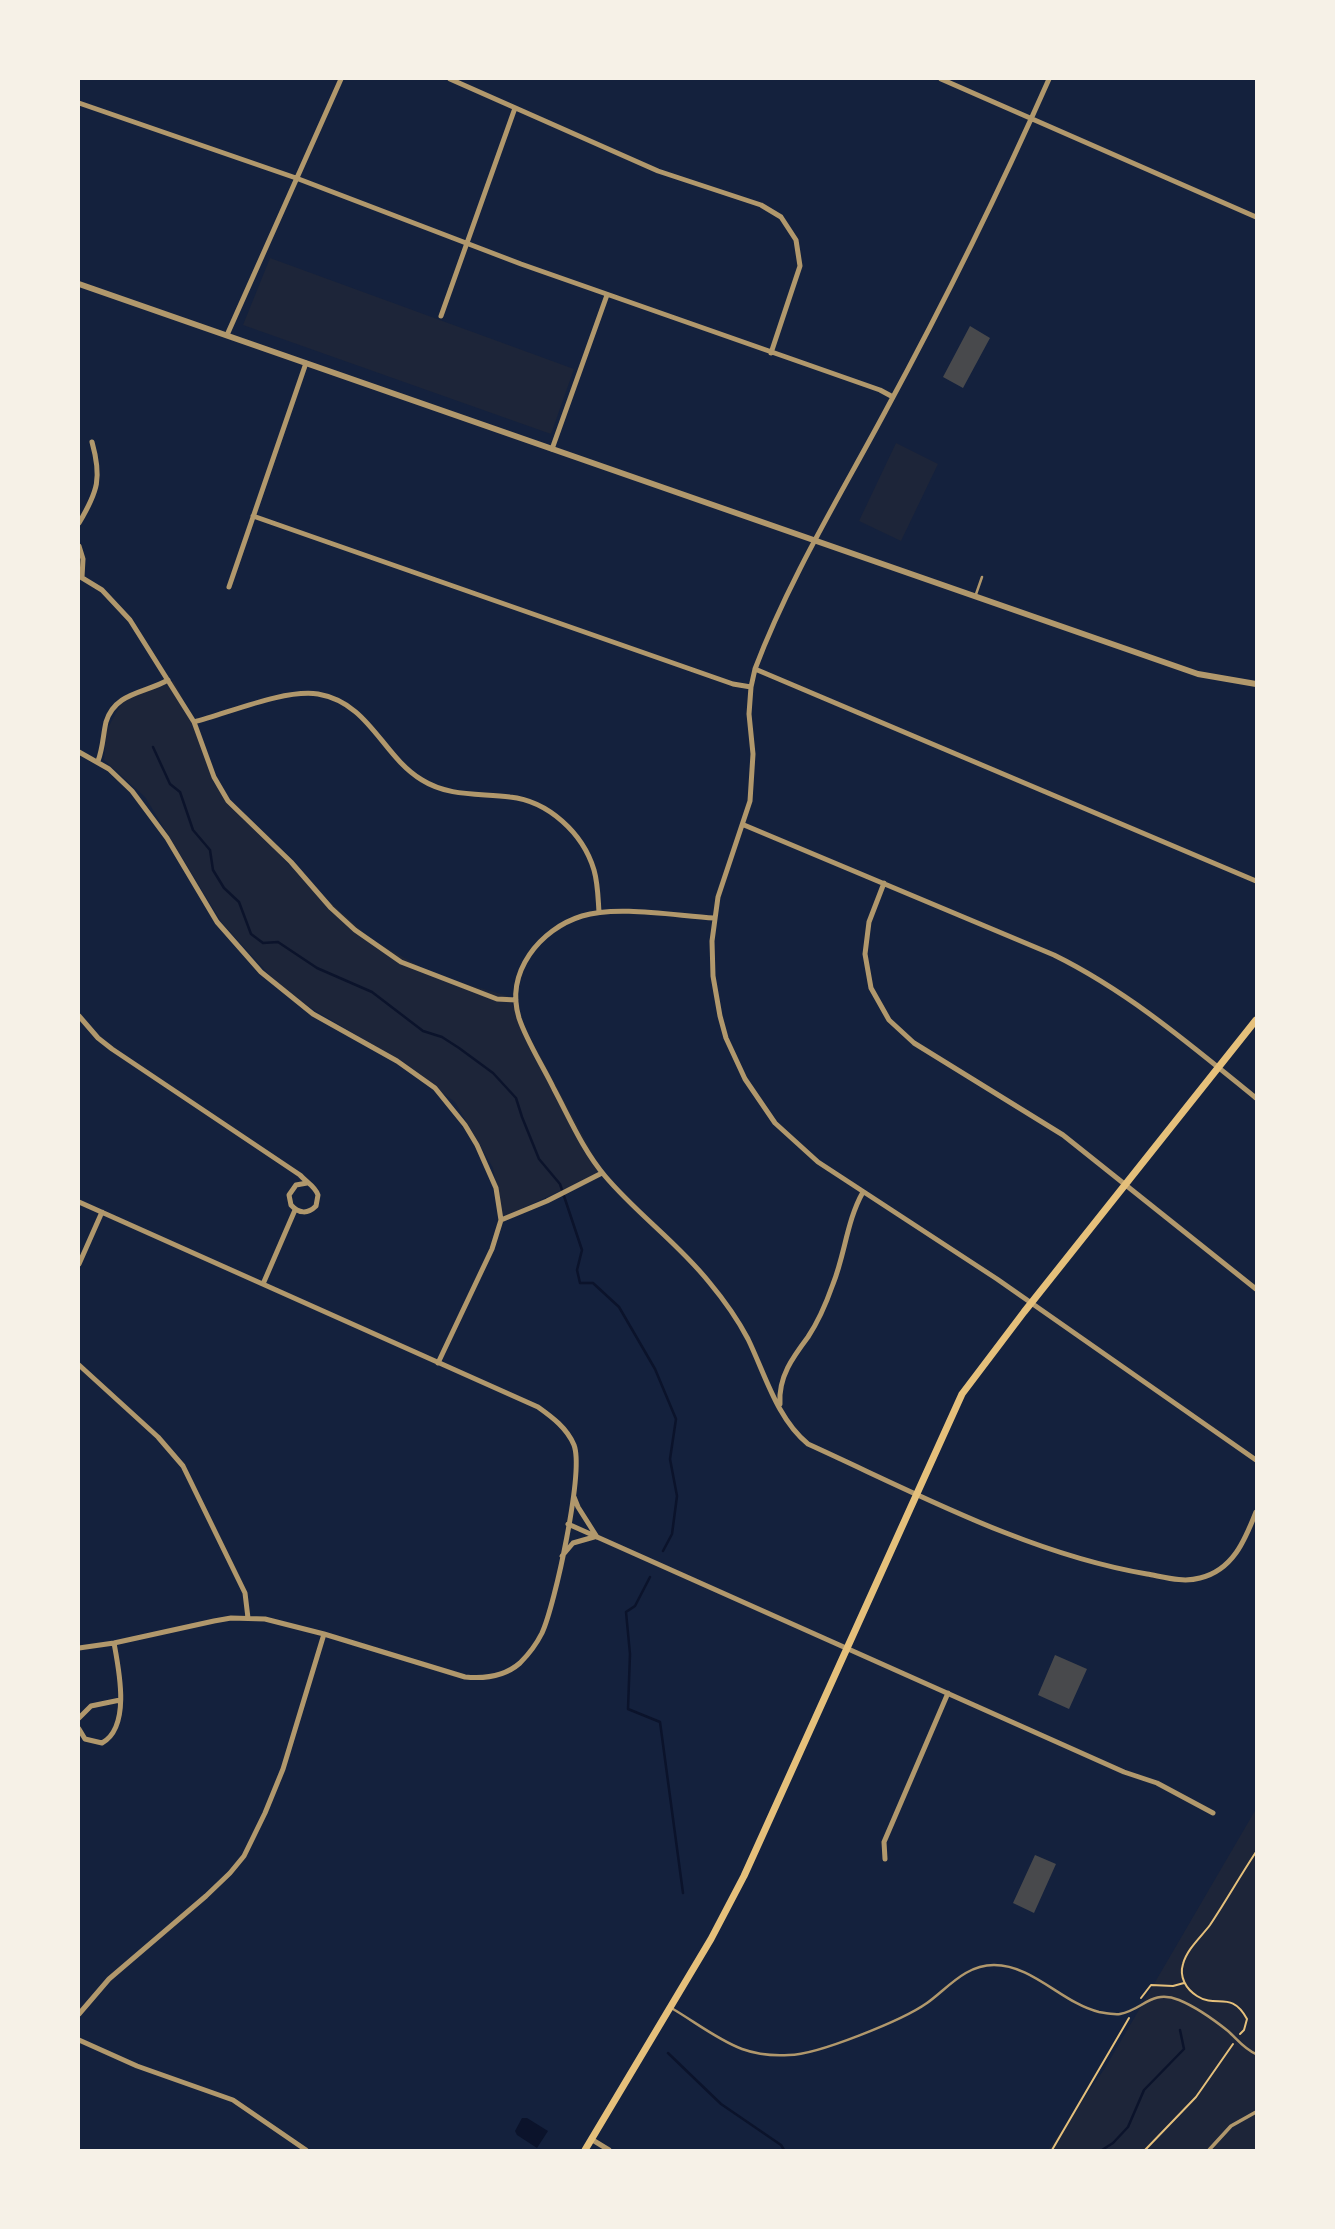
<!DOCTYPE html>
<html>
<head>
<meta charset="utf-8">
<style>
	body { margin:0 }
	#map { position:relative; width:1335px; height:2229px; overflow:hidden; background:#14213d; font-family:Poppins,sans-serif }
	canvas { display:block }
	.frame { position:absolute; inset:0; border:80px solid #f6f1e7; pointer-events:none }
</style>
</head>
<body>
<div id="map">
<canvas width="1335" height="2229"></canvas>
<div class="frame"></div>
</div>
<script>
const context = document.querySelector('canvas').getContext('2d');
context.lineJoin = 'round';
function paint(path, color) {
  context.fillStyle = color;
  context.fill(path, 'evenodd');
}
function strokePath(path, color, width, dash) {
  context.strokeStyle = color;
  context.lineWidth = width;
  context.lineCap = dash ? 'butt' : 'round';
  context.setLineDash(dash || []);
  context.stroke(path);
}
const green = new Path2D(`
	M 270,258 L 574,369 L 551,434 L 243,325 Z
	M 896,443 L 938,464 L 901,541 L 859,521 Z
	M 174,681 L 200,734 L 213,782 L 289,865 L 371,939 L 435,975 L 508,996 L 602,1171 L 502,1218 L 493,1168 L 455,1102 L 388,1054 L 286,993 L 222,923 L 145,797 L 104,760 L 106,731 L 125,697 Z
	M 1256,1809 L 1256,2150 L 1048,2150 L 1105,2068 Z`);
const water = new Path2D(`
	M 522,2118 L 527,2118 L 548,2131 L 537,2148 L 517,2135 L 515,2131 Z`);
const stream = new Path2D(`
	M 153,747 L 170,784 L 180,792 L 193,830 L 210,850 L 213,870 L 224,888 L 239,902 L 251,934 L 263,943 L 278,942 L 317,968 L 372,992 L 423,1031 L 442,1037 L 459,1048 L 493,1073 L 516,1098 L 522,1117 L 539,1159 L 560,1184 L 582,1250 L 577,1270 L 580,1283 L 593,1283 L 619,1307 L 655,1369 L 676,1419 L 670,1459 L 677,1496 L 672,1534 L 663,1551
	M 650,1577 L 635,1606 L 626,1612 L 630,1654 L 628,1709 L 660,1722 L 683,1893
	M 668,2053 L 721,2104 L 781,2145 L 784,2150
	M 1102,2150 L 1113,2143 L 1128,2127 L 1144,2090 L 1184,2049 L 1180,2030`);
const building = new Path2D(`
	M 970,326 L 990,338 L 963,388 L 943,377 Z
	M 1055,1655 L 1087,1669 L 1069,1709 L 1038,1695 Z
	M 1035,1855 L 1056,1864 L 1034,1913 L 1013,1903 Z`);
const path = new Path2D(`
	M 1141,1998 L 1151,1985 L 1173,1986 L 1184,1983
	M 1240,2034 L 1244,2030 L 1247,2019 C 1231,1990 1217,2009 1197,1996 C 1186,1989 1179,1977 1183,1964 C 1187,1949 1201,1937 1210,1925 C 1226,1901 1240,1876 1256,1852
	M 1052,2150 L 1129,2018
	M 1145,2150 L 1196,2097 L 1233,2044`);
const service = new Path2D(`
	M 975,597 L 982,577
	M 673,2009 C 695,2022 718,2040 742,2049 C 756,2054 774,2056 789,2055 C 817,2055 903,2020 927,2003 C 948,1988 965,1965 994,1965 C 1033,1965 1062,2003 1099,2012 C 1105,2013 1114,2015 1120,2014 C 1143,2010 1151,1989 1179,2000 C 1196,2007 1213,2019 1228,2031 C 1237,2039 1244,2049 1256,2054`);
const pedestrian = new Path2D(`
	M 1209,2150 L 1231,2126 L 1256,2112`);
const minor = new Path2D(`
	M 450,79 L 658,171 L 761,205 L 781,217 L 796,240 L 800,266 L 771,353
	M 941,79 L 1256,217
	M 1049,79 C 999,192 944,303 885,412 C 840,496 789,579 755,669 L 751,687 L 749,714 L 753,754 L 750,801 L 718,897 L 712,941 L 713,976 L 720,1016 L 726,1038 L 745,1079 L 775,1123 L 818,1162 L 997,1279 L 1256,1460
	M 79,103 L 296,178 L 521,264 L 880,390 L 893,397
	M 441,316 L 515,108
	M 227,335 L 341,79
	M 552,449 L 607,295
	M 253,516 L 733,684 L 751,687
	M 79,523 C 98,491 102,478 92,442
	M 79,546 L 83,559 L 82,577
	M 79,576 L 102,590 L 130,620 L 194,722 L 214,777 L 228,801 L 291,862 L 331,908 L 355,930 L 401,962 L 497,999 L 516,1000
	M 229,587 L 306,363
	M 755,669 L 1256,881
	M 194,722 C 229,713 284,689 318,694 C 370,703 382,756 422,780 C 449,797 480,793 510,797 C 548,801 583,833 594,870 C 598,884 598,898 599,912
	M 79,752 L 109,769 L 132,791 L 167,838 L 217,922 L 261,972 L 313,1014 L 397,1061 L 435,1088 L 465,1125 L 477,1145 L 496,1188 L 501,1220 L 492,1249 L 438,1363
	M 98,761 C 103,748 103,735 106,722 C 115,692 146,693 168,680
	M 744,825 L 1054,955 C 1129,992 1192,1046 1256,1098
	M 884,883 L 869,922 L 865,954 L 871,988 L 889,1020 L 914,1043 L 1063,1135 L 1256,1289
	M 714,918 C 677,916 617,905 582,916 C 540,929 505,972 519,1018 C 527,1042 543,1066 554,1089 C 570,1119 583,1150 605,1176 C 637,1214 678,1243 709,1282 C 724,1300 737,1318 748,1339 C 765,1374 777,1419 808,1444 C 916,1493 1029,1554 1147,1574 C 1164,1577 1183,1583 1200,1578 C 1233,1570 1245,1540 1256,1512
	M 79,1016 L 98,1038 L 112,1049 L 300,1175 C 306,1182 315,1186 318,1195 L 316,1206 C 308,1214 299,1214 291,1205 L 289,1195 L 296,1185 L 307,1183
	M 79,1202 L 538,1407 C 552,1417 567,1428 574,1445 C 584,1471 555,1605 542,1633 C 537,1643 528,1655 520,1663 C 504,1677 485,1679 465,1677 L 324,1634 L 265,1619 L 231,1618 L 214,1621 L 114,1643 L 79,1648
	M 501,1220 L 547,1201 L 602,1173
	M 79,1264 L 102,1212
	M 263,1284 L 295,1210
	M 79,1365 L 158,1437 L 183,1466 L 245,1593 L 248,1618
	M 780,1404 C 778,1377 793,1357 808,1337 C 818,1322 827,1301 833,1284 C 845,1254 847,1220 863,1192
	M 574,1497 L 578,1507 L 597,1537
	M 568,1524 L 1124,1772 L 1157,1783 L 1213,1813
	M 562,1556 L 573,1543 L 594,1537
	M 79,1718 L 91,1706 L 120,1700
	M 79,1729 L 85,1739 L 102,1743 C 131,1727 119,1670 114,1643
	M 885,1859 L 884,1842 L 948,1693
	M 79,2014 L 109,1979 L 206,1896 L 230,1873 L 244,1856 L 265,1813 L 283,1769 L 324,1634
	M 79,2040 L 137,2066 L 233,2100 L 306,2150
	M 591,2139 L 609,2150`);
const tertiary = new Path2D(`
	M 79,284 L 1198,674 L 1256,684`);
const secondary = new Path2D(`
	M 585,2150 L 711,1939 L 744,1876 L 962,1394 L 1024,1312 L 1256,1020`);
paint(green, '#1d2539');
paint(water, '#0b132b');
strokePath(stream, '#0b132b', 2.5);
paint(building, '#48494c');
strokePath(path, '#e5c07b', 2);
strokePath(service, '#b1986c', 2.5);
strokePath(pedestrian, '#b1986c', 3.5);
strokePath(minor, '#b1986c', 5);
strokePath(tertiary, '#b1986c', 6);
strokePath(secondary, '#e5c07b', 7);
</script>
</body>
</html>
